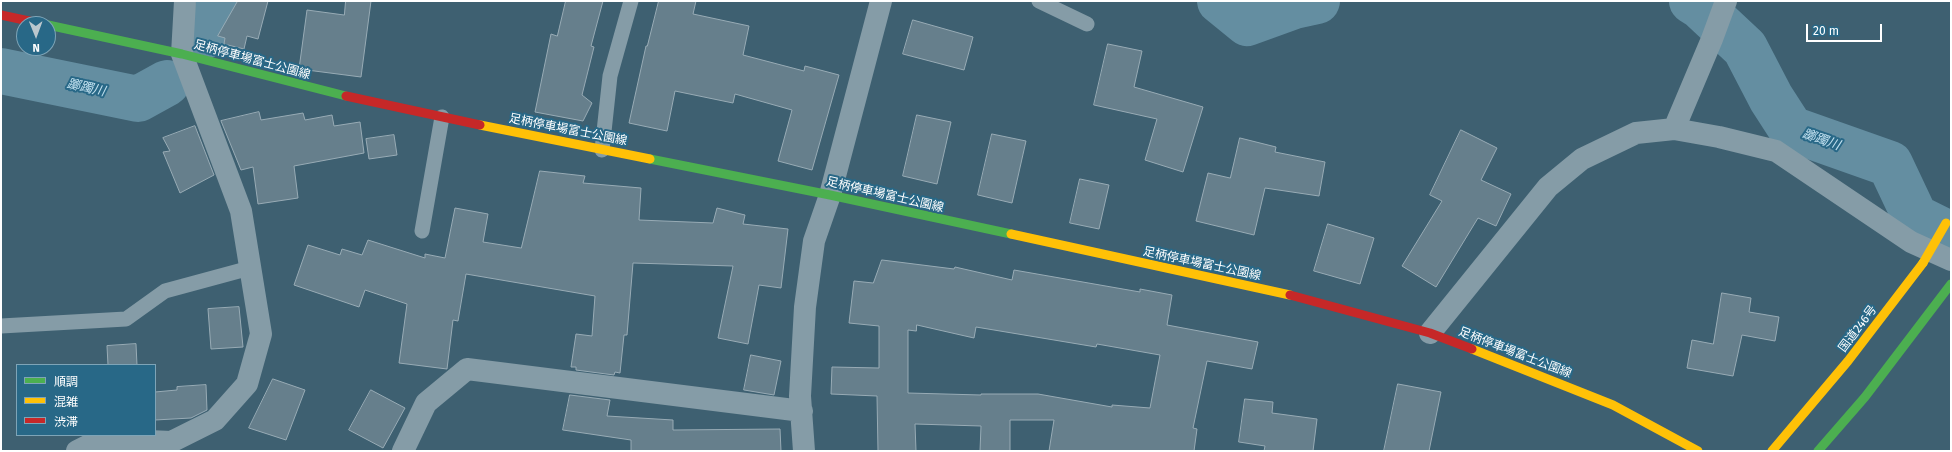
<!DOCTYPE html>
<html>
<head>
<meta charset="utf-8">
<style>
	body { margin:0 }
	#map { position:relative; width:1952px; height:452px; overflow:hidden; background:#3e6071; font-family:"Fira Sans","Noto Sans JP",sans-serif }
	canvas { display:block }
	.frame { position:absolute; inset:0; border:2px solid #fff; pointer-events:none }
	.legend { position:absolute; left:16px; top:364px; width:140px; height:72px; box-sizing:border-box; background:#286887; border:1px solid #7ea4b7; margin:0; padding:5px 7px; list-style:none; font-size:12px; color:#fff }
	.legend li { display:flex; align-items:center; gap:8px; height:20px }
	.legend b { width:20px; border:1px solid #7ea4b7 }
	.north { position:absolute; left:16px; top:16px; width:40px; height:40px; box-sizing:border-box; background:#286887; border:1px solid #7ea4b7; border-radius:50%; rotate:179deg; font-size:11px; font-weight:700; line-height:16px; text-align:center; color:#fff }
	.north::after { content:''; display:block; margin:auto; width:14px; height:18px; background:#bbc7cd; clip-path:polygon(50% 0,100% 100%,50% 72%,0 100%) }
	.scale { position:absolute; left:1806px; top:24px; width:76px; height:18px; box-sizing:border-box; border:2px solid #fff; border-top:0; padding-left:5px; font-size:12px; line-height:14px; white-space:nowrap; color:#fff; -webkit-text-stroke:3px #286887; paint-order:stroke }
</style>
</head>
<body>
<div id="map">
<canvas width="1952" height="452"></canvas>
<div class="frame"></div>
<ul class="legend">
<li><b style="height:5px;background:#4caf50"></b>順調</li>
<li><b style="height:5px;background:#ffc107"></b>混雑</li>
<li><b style="height:5px;background:#c62828"></b>渋滞</li>
</ul>
<div class="north">N</div>
<div class="scale">20 m</div>
</div>
<script>
const context = document.querySelector('canvas').getContext('2d');
context.lineJoin = 'round';
function strokePath(path, color, width, dash) {
  context.strokeStyle = color;
  context.lineWidth = width;
  context.lineCap = dash ? 'butt' : 'round';
  context.setLineDash(dash || []);
  context.stroke(path);
}
function paint(path, color) {
  context.fillStyle = color;
  context.fill(path, 'evenodd');
}
function write(font, color, halo, rows, align = 'center') {
  context.font = font + ' "Fira Sans","Noto Sans JP",sans-serif';
  context.lineWidth = 4;
  context.setLineDash([]);
  context.textBaseline = 'middle';
  context.strokeStyle = halo;
  context.fillStyle = color;
  for (const [text, x, y, turn = 0] of rows) {
    context.save();
    context.translate(x, y);
    context.rotate((+turn || 0) * Math.PI / 180);
    context.textAlign = isNaN(turn) ? turn : align;
    if (halo) context.strokeText(text, 0, 0);
    context.fillText(text, 0, 0);
    context.restore();
  }
}
const river = new Path2D(`
	M 1220,1 L 1247,23 L 1294,6 L 1317,1
	M 1692,1 L 1700,6 L 1745,48 L 1771,98 L 1791,129 L 1890,164 L 1915,217 L 1951,235
	M 203,37 L 223,1
	M 1,71 L 138,99 L 167,83`);
const building = new Path2D(`
	M 238,1 L 268,1 L 258,39 L 247,36 L 244,49 L 224,44 L 225,38 L 218,36 Z
	M 346,1 L 371,1 L 361,77 L 299,69 L 307,10 L 344,15 Z
	M 566,1 L 603,1 L 591,46 L 594,47 L 582,95 L 592,103 L 583,121 L 535,112 L 551,34 L 557,36 Z
	M 659,1 L 696,1 L 693,14 L 749,26 L 743,55 L 804,71 L 805,66 L 839,75 L 812,170 L 778,161 L 792,110 L 735,94 L 733,103 L 675,91 L 667,131 L 629,123 L 646,46 L 647,46 Z
	M 913,20 L 973,37 L 964,70 L 903,54 Z
	M 1108,44 L 1142,51 L 1134,87 L 1203,107 L 1183,172 L 1145,160 L 1157,119 L 1094,105 Z
	M 259,112 L 261,120 L 303,113 L 305,120 L 332,115 L 334,126 L 360,122 L 364,153 L 294,166 L 298,198 L 258,204 L 253,167 L 241,170 L 221,121 Z
	M 917,115 L 951,122 L 937,184 L 903,176 Z
	M 195,126 L 214,175 L 180,193 L 163,152 L 170,151 L 163,138 Z
	M 1461,130 L 1497,148 L 1481,180 L 1511,194 L 1496,226 L 1478,218 L 1436,287 L 1402,266 L 1442,201 L 1430,195 Z
	M 992,134 L 1026,141 L 1012,203 L 978,195 Z
	M 394,135 L 397,155 L 369,159 L 366,139 Z
	M 1240,138 L 1276,147 L 1275,152 L 1325,162 L 1319,196 L 1265,188 L 1254,235 L 1196,221 L 1208,173 L 1230,178 Z
	M 540,171 L 585,176 L 583,183 L 641,188 L 639,220 L 713,223 L 717,208 L 745,215 L 743,224 L 788,229 L 781,288 L 759,285 L 748,344 L 718,338 L 733,266 L 633,263 L 627,335 L 624,335 L 620,373 L 615,372 L 614,375 L 576,370 L 576,367 L 571,367 L 576,334 L 592,336 L 595,296 L 466,274 L 458,321 L 453,320 L 447,369 L 399,363 L 407,304 L 365,290 L 359,307 L 294,285 L 308,245 L 340,255 L 342,249 L 362,255 L 368,240 L 425,258 L 425,254 L 445,258 L 455,208 L 488,214 L 483,242 L 521,248 Z
	M 1080,179 L 1109,185 L 1099,229 L 1070,223 Z
	M 1328,224 L 1374,238 L 1360,284 L 1314,271 Z
	M 882,260 L 954,269 L 955,267 L 1012,280 L 1014,270 L 1140,292 L 1140,289 L 1172,295 L 1167,325 L 1258,342 L 1252,369 L 1207,361 L 1193,428 L 1197,429 L 1194,451 L 1049,451 L 1054,420 L 1010,420 L 1010,451 L 980,451 L 981,426 L 915,424 L 916,451 L 878,451 L 877,396 L 831,394 L 832,367 L 879,368 L 879,326 L 849,323 L 854,281 L 873,283 ZM 917,325 L 974,338 L 976,327 L 1096,347 L 1097,344 L 1160,355 L 1150,408 L 1112,405 L 1112,407 L 1038,394 L 981,394 L 981,395 L 908,393 L 908,330 L 916,331 Z
	M 1722,293 L 1751,298 L 1749,312 L 1779,317 L 1775,341 L 1742,335 L 1733,376 L 1687,368 L 1692,340 L 1713,344 Z
	M 239,307 L 243,347 L 211,349 L 208,309 Z
	M 136,344 L 137,365 L 108,365 L 107,346 Z
	M 751,355 L 781,361 L 774,395 L 744,390 Z
	M 273,379 L 305,390 L 286,440 L 249,428 Z
	M 1398,384 L 1441,392 L 1429,451 L 1384,451 Z
	M 206,385 L 207,410 L 191,418 L 155,420 L 155,392 L 177,390 L 177,387 Z
	M 371,390 L 405,408 L 383,448 L 349,430 Z
	M 570,395 L 610,400 L 607,416 L 673,420 L 673,430 L 780,429 L 781,451 L 631,451 L 631,440 L 563,430 Z
	M 1245,399 L 1273,402 L 1272,413 L 1317,419 L 1313,451 L 1264,451 L 1265,446 L 1239,442 Z`);
const lane = new Path2D(`
	M 1039,1 L 1087,24
	M 602,150 L 610,76 L 631,1
	M 422,231 L 442,117
	M 1,326 L 126,319 L 165,291 L 250,268`);
const street = new Path2D(`
	M 1674,129 L 1712,39 L 1726,1
	M 1430,333 L 1548,187 L 1582,159 L 1636,133 L 1674,129 L 1719,137 L 1776,151 L 1911,242 L 1951,260
	M 77,451 L 101,439 L 171,442 L 215,420 L 247,384 L 261,334 L 241,211 L 182,54 L 185,1
	M 403,451 L 426,403 L 467,369 L 802,411
	M 804,451 L 800,396 L 805,307 L 814,241 L 830,195 L 881,1`);
const fast = new Path2D(`
	M 48,25 L 182,54 L 346,96
	M 650,159 L 830,195 L 1011,234
	M 1818,451 L 1865,397 L 1951,284`);
const slow = new Path2D(`
	M 480,125 L 650,159
	M 1011,234 L 1290,295
	M 1472,349 L 1613,405 L 1698,451
	M 1772,451 L 1848,361 L 1923,263`);
const jam = new Path2D(`
	M 1,15 L 43,24
	M 346,96 L 480,125
	M 1290,295 L 1430,333 L 1472,349`);
const slowBridge = new Path2D(`
	M 1923,263 L 1946,223`);
const streetNames = [
	["足柄停車場富士公園線",252,60,15],
	["足柄停車場富士公園線",568,130,11],
	["足柄停車場富士公園線",885,195,13],
	["足柄停車場富士公園線",1202,264,12],
	["国道246号",1858,329,-53],
	["足柄停車場富士公園線",1515,353,21]
];
const waterNames = [
	["躑躅川",86,88,12],
	["躑躅川",1821,140,19]
];
strokePath(river, '#648ea1', 46);
paint(building, '#667f8c');
strokePath(building, '#98abb5', 1);
strokePath(lane, '#859ca7', 15);
strokePath(street, '#859ca7', 22);
strokePath(fast, '#4caf50', 9);
strokePath(slow, '#ffc107', 9);
strokePath(jam, '#c62828', 9);
strokePath(slowBridge, '#ffc107', 9);
write('12px', '#fff', '#286887', streetNames);
write('italic 13px', '#c3e2f1', '#286887', waterNames);
</script>
</body>
</html>
